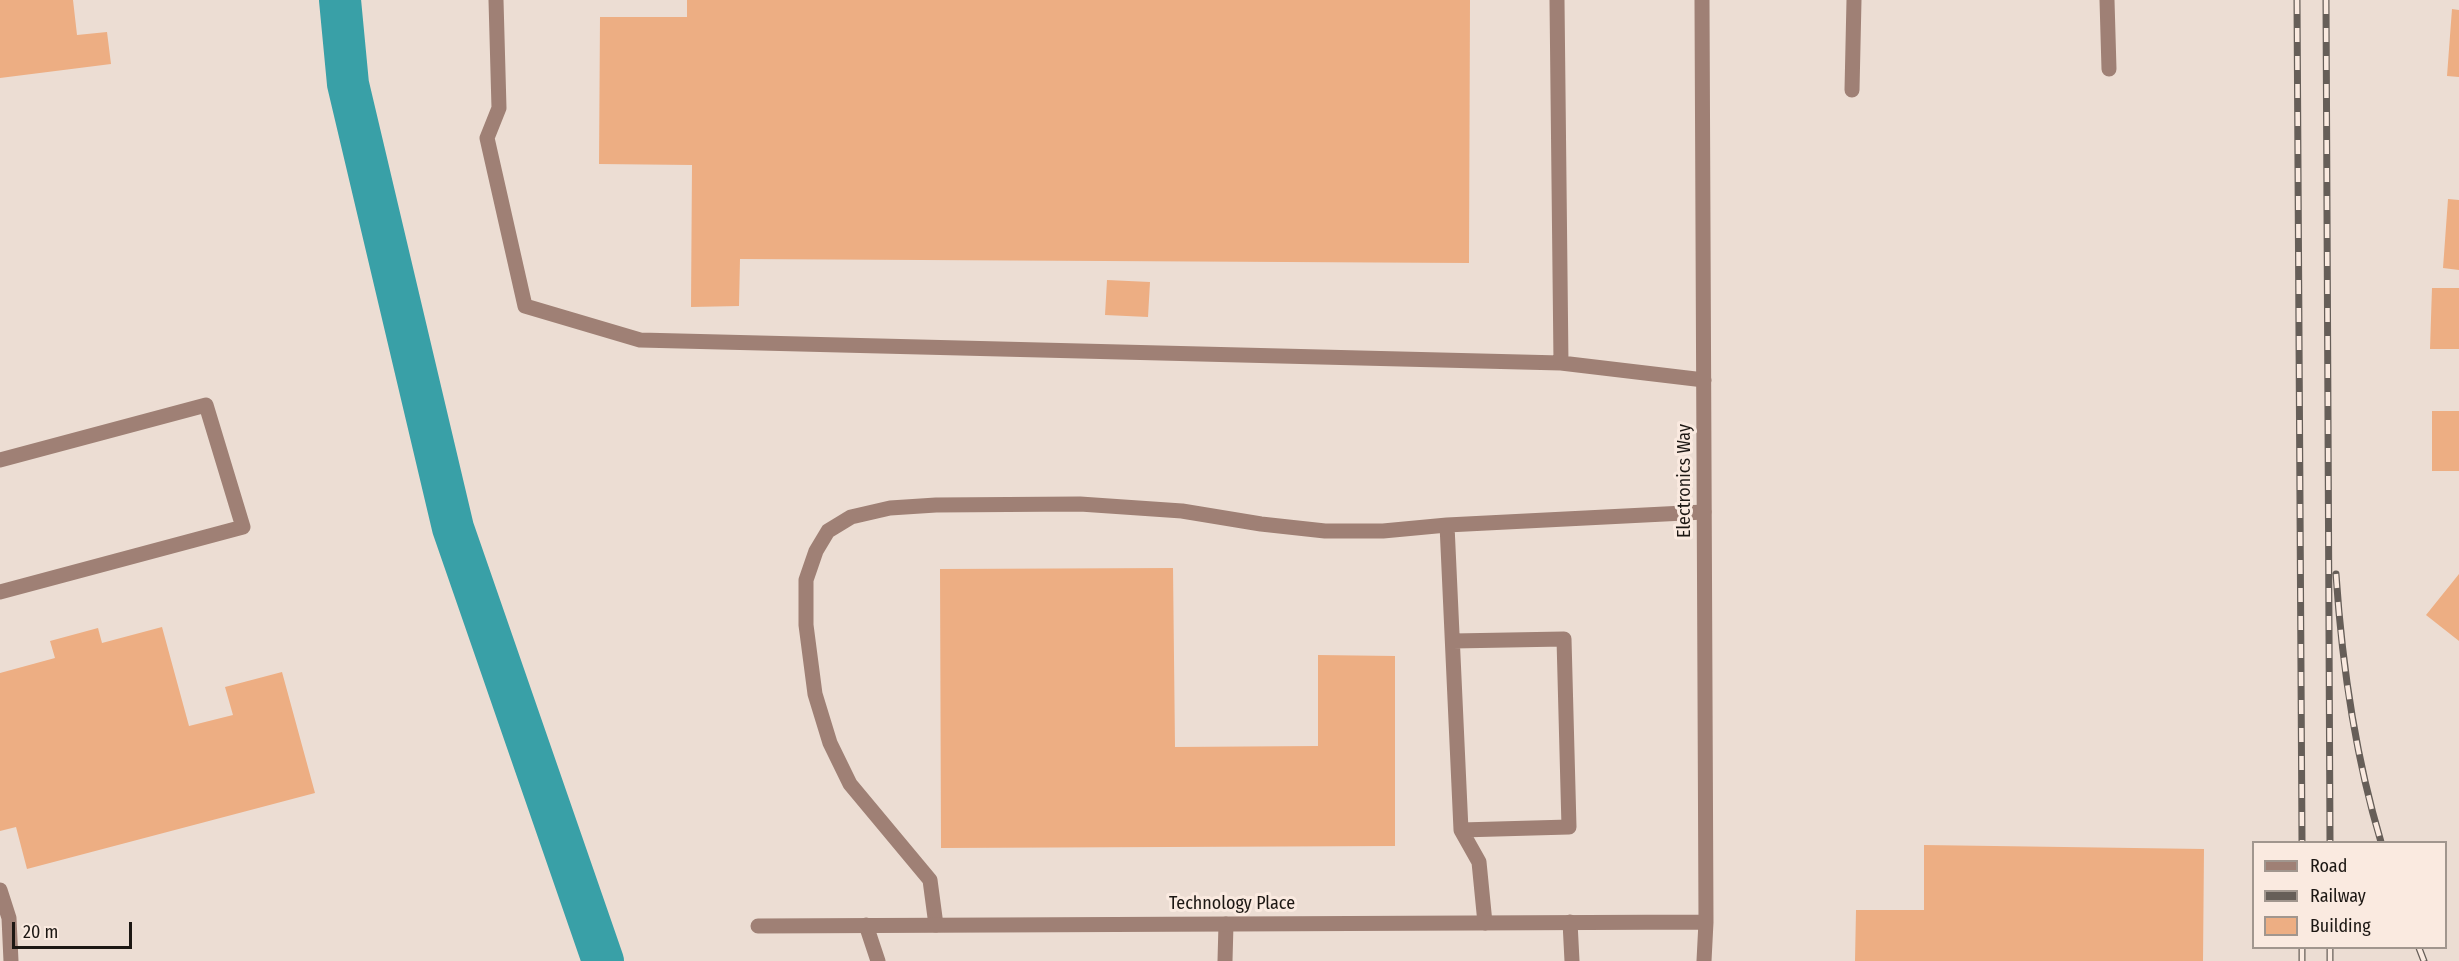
<!DOCTYPE html>
<html>
<head>
<meta charset="utf-8">
<style>
	body { margin:0 }
	#map { position:relative; width:2459px; height:961px; overflow:hidden; background:#ecddd3; font-family:"Fira Sans Condensed",sans-serif }
	canvas { display:block }
	.legend { position:absolute; left:2252px; top:841px; width:195px; height:108px; box-sizing:border-box; background:#faeae0; border:2px solid #a1968e; margin:0; padding:8px 10px; list-style:none; font-size:18px; color:#1c1713 }
	.legend li { display:flex; align-items:center; gap:12px; height:30px }
	.legend b { width:30px; border:2px solid #a1968e }
	.scale { position:absolute; left:12px; top:922px; width:120px; height:27px; box-sizing:border-box; border:3px solid #1c1713; border-top:0; padding-left:8px; font-size:18px; line-height:21px; white-space:nowrap; color:#1c1713; -webkit-text-stroke:4px #faeae0; paint-order:stroke }
</style>
</head>
<body>
<div id="map">
<canvas width="2459" height="961"></canvas>
<ul class="legend">
<li><b style="height:8px;background:#9f8075"></b>Road</li>
<li><b style="height:8px;background:#665e58"></b>Railway</li>
<li><b style="height:16px;background:#edae83"></b>Building</li>
</ul>
<div class="scale">20 m</div>
</div>
<script>
const context = document.querySelector('canvas').getContext('2d');
context.lineJoin = 'round';
function strokePath(path, color, width, dash) {
  context.strokeStyle = color;
  context.lineWidth = width;
  context.lineCap = dash ? 'butt' : 'round';
  context.setLineDash(dash || []);
  context.stroke(path);
}
function paint(path, color) {
  context.fillStyle = color;
  context.fill(path, 'evenodd');
}
function write(font, color, halo, rows, align = 'center') {
  context.font = font + ' "Fira Sans Condensed",sans-serif';
  context.lineWidth = 6;
  context.setLineDash([]);
  context.textBaseline = 'middle';
  context.strokeStyle = halo;
  context.fillStyle = color;
  for (const [text, x, y, turn = 0] of rows) {
    context.save();
    context.translate(x, y);
    context.rotate((+turn || 0) * Math.PI / 180);
    context.textAlign = isNaN(turn) ? turn : align;
    if (halo) context.strokeText(text, 0, 0);
    context.fillText(text, 0, 0);
    context.restore();
  }
}
const canal = new Path2D(`
	M 340,0 L 348,84 L 453,528 L 603,961`);
const building = new Path2D(`
	M 0,0 L 73,0 L 77,35 L 107,32 L 111,64 L 0,78 Z
	M 687,0 L 1470,0 L 1469,263 L 740,259 L 739,306 L 691,307 L 692,165 L 599,164 L 600,17 L 687,17 Z
	M 2452,9 L 2459,10 L 2459,77 L 2447,76 Z
	M 2448,199 L 2459,200 L 2459,270 L 2443,268 Z
	M 1107,280 L 1150,282 L 1148,317 L 1105,315 Z
	M 2432,288 L 2459,288 L 2459,349 L 2430,349 Z
	M 2432,411 L 2459,411 L 2459,471 L 2432,471 Z
	M 1173,568 L 1175,747 L 1318,746 L 1318,655 L 1395,656 L 1395,846 L 941,848 L 940,569 Z
	M 2459,574 L 2459,641 L 2426,615 Z
	M 162,627 L 189,726 L 233,715 L 225,687 L 282,672 L 315,793 L 27,869 L 16,827 L 0,831 L 0,673 L 55,658 L 50,641 L 98,628 L 102,643 Z
	M 1924,845 L 2204,849 L 2203,961 L 1855,961 L 1856,910 L 1924,910 Z`);
const lane = new Path2D(`
	M 496,0 L 499,108 L 487,138 L 525,306 L 640,340 L 1561,363 L 1704,380
	M 1557,0 L 1561,363
	M 2107,0 L 2109,69
	M 1852,90 L 1854,0
	M 0,460 L 206,405 L 243,527 L 0,592
	M 1453,641 L 1564,639 L 1569,827 L 1461,830
	M 0,890 L 9,918 L 11,961
	M 1570,922 L 1572,961
	M 1485,923 L 1479,862 L 1461,830 L 1447,525 L 1704,512
	M 866,925 L 878,961
	M 936,925 L 930,880 L 850,784 L 830,743 L 815,694 L 806,625 L 806,580 L 816,551 L 828,531 L 851,517 L 890,508 L 936,505 L 1080,504 L 1182,511 L 1261,524 L 1325,531 L 1383,531 L 1447,525
	M 1225,961 L 1226,924`);
const street = new Path2D(`
	M 1702,0 L 1706,922 L 1704,961
	M 758,926 L 1706,922`);
const rail = new Path2D(`
	M 2297,0 L 2302,842
	M 2326,0 L 2330,842
	M 2336,574 C 2342,665 2355,755 2381,842
	M 2302,948 L 2302,961
	M 2330,948 L 2330,961
	M 2419,948 L 2424,961`);
const streetNames = [
	["Electronics Way",1685,481,-90],
	["Technology Place",1232,904]
];
strokePath(canal, '#39a0a7', 42);
paint(building, '#edae83');
strokePath(lane, '#9f8075', 15);
strokePath(street, '#9f8075', 15);
strokePath(rail, '#665e58', 7);
strokePath(rail, '#faeae0', 4.5, [14]);
write('18px', '#1c1713', '#faeae0', streetNames);
</script>
</body>
</html>
